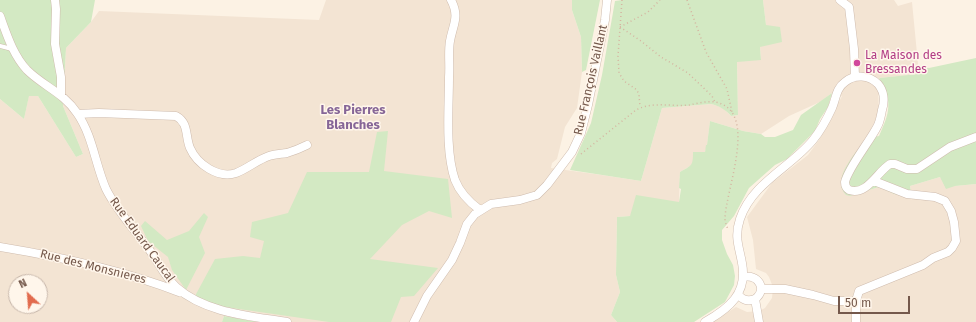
<!DOCTYPE html>
<html>
<head>
<meta charset="utf-8">
<style>
	body { margin:0 }
	#map { position:relative; width:976px; height:322px; overflow:hidden; background:#fcf2e4; font-family:"Fira Sans",sans-serif }
	canvas { display:block }
	.north { position:absolute; left:8px; top:274px; width:40px; height:40px; box-sizing:border-box; background:#fff6eb; border:1px solid #c7b7ab; border-radius:50%; rotate:334deg; font-size:11px; font-weight:700; line-height:16px; text-align:center; color:#74584b }
	.north::after { content:''; display:block; margin:auto; width:14px; height:18px; background:#e26b4d; clip-path:polygon(50% 0,100% 100%,50% 72%,0 100%) }
	.scale { position:absolute; left:838px; top:296px; width:72px; height:18px; box-sizing:border-box; border:2px solid #74584b; border-top:0; padding-left:5px; font-size:12px; line-height:14px; white-space:nowrap; color:#74584b; -webkit-text-stroke:3px #fff6eb; paint-order:stroke }
</style>
</head>
<body>
<div id="map">
<canvas width="976" height="322"></canvas>
<div class="north">N</div>
<div class="scale">50 m</div>
</div>
<script>
const context = document.querySelector('canvas').getContext('2d');
context.lineJoin = 'round';
function paint(path, color) {
  context.fillStyle = color;
  context.fill(path, 'evenodd');
}
function strokePath(path, color, width, dash) {
  context.strokeStyle = color;
  context.lineWidth = width;
  context.lineCap = dash ? 'butt' : 'round';
  context.setLineDash(dash || []);
  context.stroke(path);
}
function write(font, color, halo, rows, align = 'center') {
  context.font = font + ' "Fira Sans",sans-serif';
  context.lineWidth = 3;
  context.setLineDash([]);
  context.textBaseline = 'middle';
  context.strokeStyle = halo;
  context.fillStyle = color;
  for (const [text, x, y, turn = 0] of rows) {
    context.save();
    context.translate(x, y);
    context.rotate((+turn || 0) * Math.PI / 180);
    context.textAlign = isNaN(turn) ? turn : align;
    if (halo) context.strokeText(text, 0, 0);
    context.fillText(text, 0, 0);
    context.restore();
  }
}
const residential = new Path2D(`
	M 326,0 L 572,0 L 572,10 L 581,37 L 582,72 L 577,108 L 565,127 L 557,159 L 552,163 L 551,168 L 595,174 L 641,181 L 662,108 L 711,104 L 718,106 L 724,109 L 731,116 L 738,115 L 737,61 L 761,59 L 760,47 L 766,25 L 763,0 L 894,0 L 898,6 L 912,2 L 919,74 L 879,78 L 874,83 L 878,90 L 879,111 L 867,138 L 850,196 L 879,187 L 894,194 L 912,198 L 910,186 L 940,177 L 955,186 L 976,184 L 976,322 L 712,322 L 736,307 L 747,312 L 759,311 L 765,308 L 772,298 L 773,287 L 769,277 L 766,273 L 756,269 L 753,240 L 747,217 L 772,183 L 808,155 L 819,140 L 842,96 L 832,93 L 820,102 L 789,116 L 761,134 L 743,131 L 710,121 L 707,145 L 705,152 L 690,166 L 680,172 L 679,202 L 630,216 L 617,217 L 616,275 L 620,292 L 611,315 L 617,322 L 260,322 L 224,316 L 222,322 L 0,322 L 0,99 L 24,119 L 29,95 L 38,96 L 76,157 L 83,154 L 63,106 L 66,48 L 91,22 L 99,11 L 319,20 ZM 16,282 L 40,282 L 40,306 L 16,306 Z`);
const green = new Path2D(`
	M 0,0 L 95,0 L 91,22 L 66,48 L 63,106 L 83,154 L 76,157 L 38,96 L 29,96 L 24,119 L 0,99 Z
	M 572,0 L 600,0 L 586,70 L 582,72 L 581,37 L 572,10 Z
	M 622,0 L 763,0 L 766,25 L 780,27 L 782,42 L 760,47 L 761,60 L 737,62 L 738,115 L 731,116 C 725,109 719,106 711,104 L 662,108 L 641,181 L 570,170 L 591,123 L 602,75 L 615,1 Z
	M 976,58 L 976,184 L 955,186 L 946,189 L 940,177 L 910,186 L 912,198 L 894,194 L 879,187 L 850,196 L 846,195 C 830,179 857,151 867,138 L 879,136 C 890,112 893,102 879,78 L 918,74 L 918,65 L 929,68 Z
	M 832,93 L 828,107 L 820,119 L 815,131 L 787,159 L 775,165 L 749,188 L 734,216 L 722,230 L 722,240 L 727,254 L 733,265 L 735,276 L 734,285 L 725,302 L 694,322 L 617,322 L 611,315 L 620,292 L 616,275 L 617,217 L 630,216 L 636,195 L 679,202 L 681,189 L 679,188 L 680,172 C 692,165 693,166 693,152 L 705,152 L 706,145 L 707,145 L 710,121 L 743,131 L 761,134 L 765,137 L 775,137 L 793,130 L 801,115 Z
	M 388,131 L 384,171 L 448,179 L 452,218 L 429,211 L 402,225 L 370,259 L 438,268 L 414,296 L 401,297 L 391,322 L 329,322 L 218,306 L 195,296 L 215,259 L 243,256 L 260,258 L 264,241 L 250,237 L 252,222 L 288,213 L 307,172 L 369,172 L 377,132 Z
	M 204,213 L 208,217 L 199,237 L 205,253 L 186,290 L 172,270 L 168,257 L 148,241 L 141,226 L 145,221 L 167,240 L 189,231 Z
	M 224,316 L 258,322 L 222,322 Z`);
const path = new Path2D(`
	M 622,0 L 618,56 L 619,73 L 624,81 L 637,90 L 639,95 L 640,107
	M 687,0 L 706,52 L 727,89 L 732,112
	M 620,27 L 641,41 L 661,57 L 688,73 L 712,96 L 715,102
	M 620,27 L 648,12 L 660,0
	M 581,154 L 636,110 C 652,101 672,107 690,105 C 698,103 707,101 715,102 C 760,110 725,191 725,219 C 725,223 727,226 728,230`);
const service = new Path2D(`
	M 0,46 L 12,49`);
const minor = new Path2D(`
	M 55,0 L 56,9 L 55,44 L 61,77 L 61,95
	M 451,0 C 460,17 453,24 450,41 C 448,52 450,65 449,77 C 449,108 445,151 455,180 C 460,193 469,202 480,210
	M 840,0 L 849,7 L 854,49 L 855,77
	M 0,16 C 7,35 13,55 27,70 C 43,86 64,93 77,113 C 93,136 95,164 106,189 C 117,211 134,229 148,248 C 158,261 164,276 176,287 C 205,313 250,316 287,322
	M 78,114 L 99,113 L 176,116 C 189,123 185,136 190,148 C 197,164 218,179 236,173 C 247,169 257,160 269,156 C 275,154 281,154 287,153 C 294,151 301,148 307,145
	M 0,247 C 61,257 122,270 179,292
	M 743,277 C 758,274 768,289 755,299 L 759,322
	M 761,289 L 785,289 L 813,295 L 834,301 L 856,301
	M 738,294 C 742,300 748,302 755,299
	M 414,322 L 427,296 L 452,260 L 460,243 L 467,224 L 475,214 L 491,204 L 520,200 L 537,195 L 547,185 L 572,152 L 581,133 L 588,105 L 605,20 L 607,0
	M 705,322 C 728,309 748,294 742,263 C 739,246 734,237 740,219 C 752,183 791,167 813,140 C 821,130 827,119 832,108 C 836,99 836,88 845,82 C 855,74 869,75 878,84 C 884,91 885,101 882,110 C 881,115 880,122 877,127 C 870,141 848,168 845,182 C 845,185 846,188 849,190 C 867,196 877,172 890,164 L 895,164 L 907,169 L 917,169 L 950,147 L 976,137
	M 856,322 L 856,301 L 859,291 L 923,265 L 933,258 L 948,252 L 952,248 L 956,241 L 954,222 L 951,211 L 945,201 L 935,197 L 907,194 L 874,181`);
const markers = [
	[857,63,4,"#d1479c"]
];
const hotelNames = [
	["La Maison des",865,56],
	["Bressandes",865,70]
];
const streetNames = [
	["Rue François Vaillant",591,80,-77],
	["Rue Eduard Caucal",142,240,54],
	["Rue des Monsnieres",93,267,14]
];
const neighbourhoodNames = [
	["Les Pierres",353,110],
	["Blanches",353,125]
];
paint(residential, '#f3e4d3');
paint(green, '#d3e9c3');
strokePath(service, '#cfbcae', 5);
strokePath(minor, '#cfbcae', 9);
strokePath(path, '#d5b4a0', 1.5, [1, 3]);
strokePath(service, '#fff', 4);
strokePath(minor, '#fff', 8);
for (const [x, y, r, color] of markers) {
  const dot = new Path2D();
  dot.arc(x, y, r, 0, 2 * Math.PI);
  context.fillStyle = color;
  context.fill(dot);
  strokePath(dot, '#fff6eb', 1.5);
}
write('12px', '#b23c85', '#fff6eb', hotelNames, 'left');
write('12px', '#74584b', '#fff6eb', streetNames);
write('bold 13px', '#866697', '#fff6eb', neighbourhoodNames);
</script>
</body>
</html>
